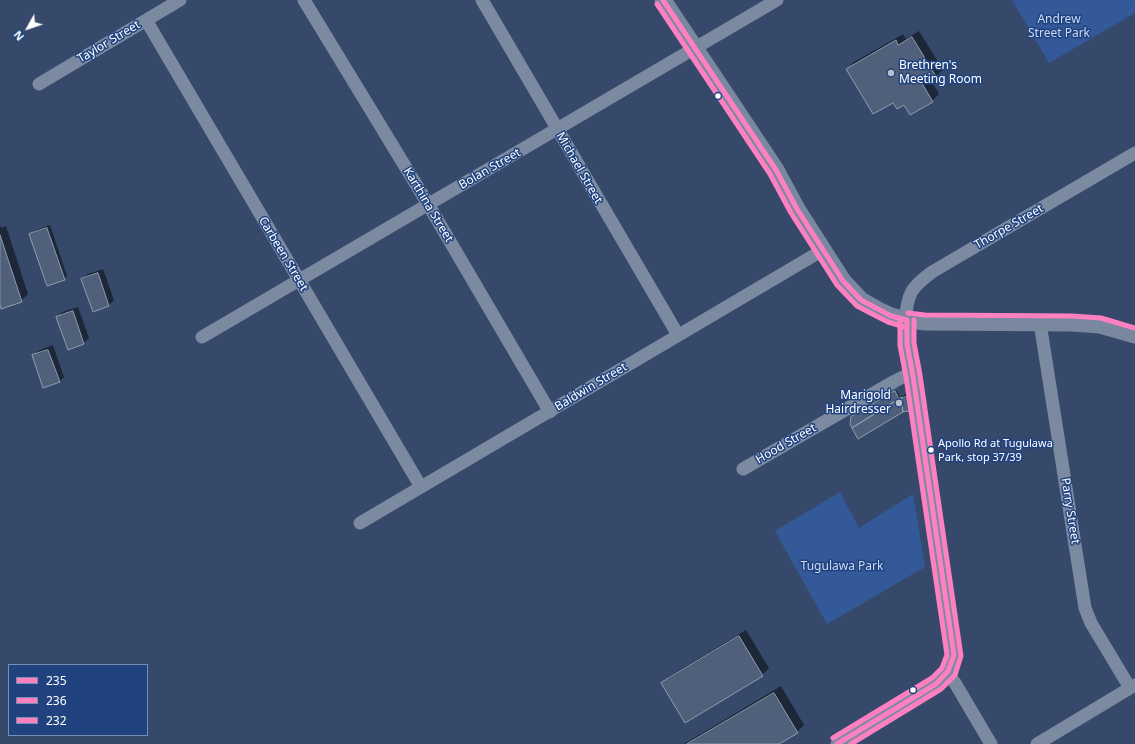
<!DOCTYPE html>
<html>
<head>
<meta charset="utf-8">
<style>
	body { margin:0 }
	#map { position:relative; width:1135px; height:744px; overflow:hidden; background:#36496a; font-family:"Noto Sans",sans-serif }
	canvas { display:block }
	.legend { position:absolute; left:8px; top:664px; width:140px; height:72px; box-sizing:border-box; background:#204380; border:1px solid #798eb3; margin:0; padding:5px 7px; list-style:none; font-size:12px; color:#fff }
	.legend li { display:flex; align-items:center; gap:8px; height:20px }
	.legend b { width:20px; border:1px solid #798eb3 }
	.north { position:absolute; left:8px; top:8px; width:40px; height:40px; -webkit-text-stroke:3px #204380; paint-order:stroke; rotate:230deg; font-size:11px; font-weight:700; line-height:16px; text-align:center; color:#fff }
	.north::after { content:''; display:block; margin:auto; width:14px; height:18px; background:#fff; clip-path:polygon(50% 0,100% 100%,50% 72%,0 100%) }
</style>
</head>
<body>
<div id="map">
<canvas width="1135" height="744"></canvas>
<ul class="legend">
<li><b style="height:5px;background:#ff80c0"></b>235</li>
<li><b style="height:5px;background:#ff80c0"></b>236</li>
<li><b style="height:5px;background:#ff80c0"></b>232</li>
</ul>
<div class="north">N</div>
</div>
<script>
const context = document.querySelector('canvas').getContext('2d');
context.lineJoin = 'round';
function paint(path, color) {
  context.fillStyle = color;
  context.fill(path, 'evenodd');
}
function strokePath(path, color, width, dash) {
  context.strokeStyle = color;
  context.lineWidth = width;
  context.lineCap = dash ? 'butt' : 'round';
  context.setLineDash(dash || []);
  context.stroke(path);
}
function write(font, color, halo, rows, align = 'center') {
  context.font = font + ' "Noto Sans",sans-serif';
  context.lineWidth = 3;
  context.setLineDash([]);
  context.textBaseline = 'middle';
  context.strokeStyle = halo;
  context.fillStyle = color;
  for (const [text, x, y, turn = 0] of rows) {
    context.save();
    context.translate(x, y);
    context.rotate((+turn || 0) * Math.PI / 180);
    context.textAlign = isNaN(turn) ? turn : align;
    if (halo) context.strokeText(text, 0, 0);
    context.fillText(text, 0, 0);
    context.restore();
  }
}
const green = new Path2D(`
	M 1012,0 L 1135,0 L 1135,13 L 1049,63 Z
	M 840,492 L 859,528 L 913,494 L 925,567 L 827,624 L 775,531 Z`);
const shadow = new Path2D(`
	M 919,31 L 943,70 L 931,80 L 939,94 L 932,101 L 910,114 L 904,104 L 893,101 L 847,69 L 854,62 L 903,34 L 906,39 Z
	M 0,224 L 1,228 L 6,226 L 28,294 L 21,301 L 0,302 Z
	M 50,225 L 67,276 L 64,279 L 30,234 L 34,231 Z
	M 103,269 L 114,300 L 109,305 L 82,279 L 88,274 Z
	M 78,307 L 89,338 L 84,343 L 57,317 L 62,312 Z
	M 53,345 L 64,377 L 59,382 L 33,356 L 38,351 Z
	M 897,391 L 900,397 L 906,394 L 906,397 L 908,396 L 910,409 L 902,411 L 858,437 L 853,427 L 853,416 Z
	M 746,630 L 769,668 L 762,675 L 662,684 L 669,677 Z
	M 781,686 L 804,725 L 797,732 L 777,744 L 684,744 Z`);
const building = new Path2D(`
	M 912,37 L 937,78 L 927,83 L 924,78 L 920,80 L 933,102 L 910,115 L 904,105 L 897,109 L 893,103 L 873,114 L 846,69 L 896,40 L 898,45 Z
	M 47,228 L 65,280 L 47,286 L 29,234 Z
	M 0,235 L 22,302 L 1,309 L 0,305 Z
	M 98,273 L 109,306 L 93,312 L 81,279 Z
	M 73,311 L 84,344 L 68,350 L 56,317 Z
	M 48,350 L 60,382 L 43,388 L 32,355 Z
	M 895,391 L 899,399 L 852,428 L 850,424 L 851,417 Z
	M 907,397 L 909,411 L 903,412 L 901,398 Z
	M 901,398 L 903,412 L 858,439 L 852,428 Z
	M 739,636 L 763,676 L 685,723 L 661,683 Z
	M 774,693 L 798,733 L 779,744 L 687,744 Z`);
const minor = new Path2D(`
	M 304,0 L 428,204 L 550,412
	M 482,0 L 678,335
	M 146,20 L 421,487
	M 39,84 L 180,0
	M 1040,323 L 1085,608 L 1091,623 L 1130,688
	M 202,337 L 777,0
	M 743,469 L 895,381 L 903,377 L 913,376
	M 360,523 L 823,250
	M 948,674 L 955,683 L 991,744
	M 837,744 L 936,684 C 948,674 951,670 954,655 L 913,376 C 908,353 900,313 912,291 C 917,283 924,278 932,272 L 1135,153
	M 1037,744 L 1135,685`);
const major = new Path2D(`
	M 663,0 L 776,170 L 797,209 L 843,281 L 861,300 L 880,311 L 891,316 L 907,320 L 925,322 L 1072,323 L 1100,325 L 1135,335`);
const bus1 = new Path2D(`
	M 663,0 L 776,170 L 797,209 L 843,281 L 861,300 L 891,316 L 907,320
	M 837,744 L 936,684 L 948,671 L 954,655 L 913,376 L 907,344 L 907,320`);
const bus2 = new Path2D(`
	M 657,4 L 770,174 L 791,213 L 837,285 L 857,306 L 888,322 L 905,327
	M 851,744 L 941,689 L 955,675 L 961,656 L 920,375 L 914,343 L 914,320`);
const bus3 = new Path2D(`
	M 908,313 L 925,315 L 1072,316 L 1101,318 L 1135,328
	M 833,738 L 932,678 L 942,668 L 947,655 L 906,377 L 900,345 L 900,320`);
const markers = [
	[891,73,4,"#b9bfcb"],
	[718,96,3.5,"#fff"],
	[899,403,4,"#b9bfcb"],
	[931,450,3.5,"#fff"],
	[913,690,3.5,"#fff"]
];
const busNames = [
	["Apollo Rd at Tugulawa",938,444],
	["Park, stop 37/39",938,458]
];
const parkNames = [
	["Andrew",1059,20],
	["Street Park",1059,34],
	["Tugulawa Park",842,567]
];
const streetNames = [
	["Taylor Street",109,42,-31],
	["Michael Street",579,168,60],
	["Bolan Street",490,169,-30],
	["Karthina Street",428,205,59],
	["Thorpe Street",1009,227,-30],
	["Carbeen Street",283,254,59],
	["Baldwin Street",591,387,-31],
	["Hood Street",786,444,-30],
	["Parry Street",1070,511,81]
];
const poiNames = [
	["Brethren's",899,66],
	["Meeting Room",899,80],
	["Marigold",891,396,"right"],
	["Hairdresser",891,410,"right"]
];
paint(green, '#345998');
paint(shadow, '#0007');
paint(building, '#50607a');
strokePath(building, '#8f9baf', 1);
strokePath(minor, '#7c8aa1', 13);
strokePath(major, '#7a889f', 17);
strokePath(bus1, '#ff80c0', 5);
strokePath(bus2, '#ff80c0', 5);
strokePath(bus3, '#ff80c0', 5);
for (const [x, y, r, color] of markers) {
  const dot = new Path2D();
  dot.arc(x, y, r, 0, 2 * Math.PI);
  context.fillStyle = color;
  context.fill(dot);
  strokePath(dot, '#204380', 1.5);
}
write('11px', '#fff', '#204380', busNames, 'left');
write('12px', '#c9daf6', '#204380', parkNames);
write('12px', '#fff', '#204380', streetNames);
write('12px', '#fff', '#204380', poiNames, 'left');
</script>
</body>
</html>
